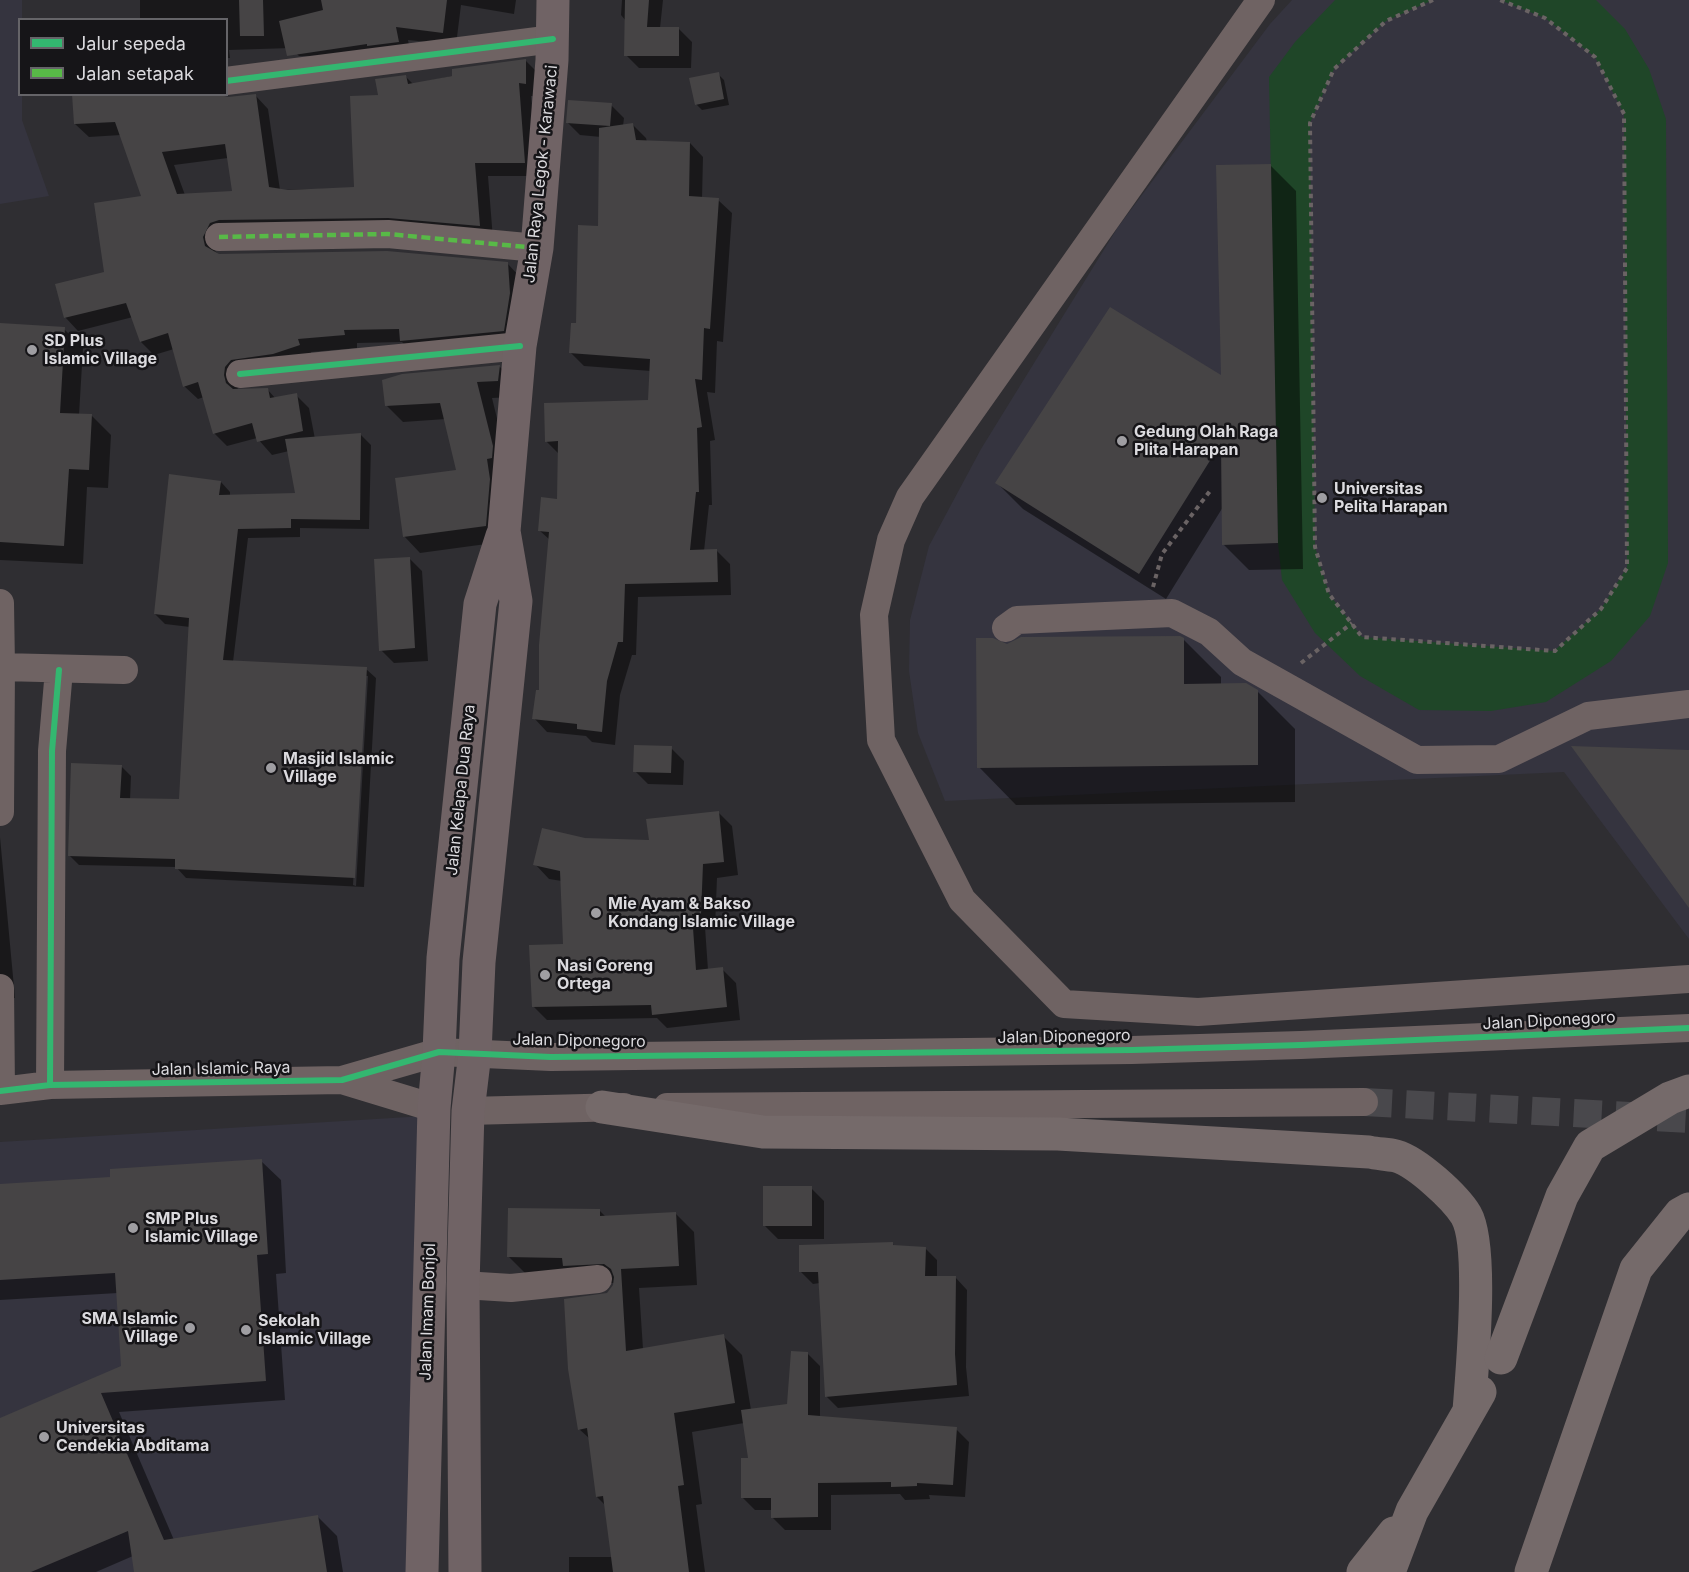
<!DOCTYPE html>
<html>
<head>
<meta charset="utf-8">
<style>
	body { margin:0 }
	#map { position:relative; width:1689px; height:1572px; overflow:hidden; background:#2f2e32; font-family:Inter,sans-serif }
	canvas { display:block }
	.legend { position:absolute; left:18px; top:18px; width:210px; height:78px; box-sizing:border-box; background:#161518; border:2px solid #656468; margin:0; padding:8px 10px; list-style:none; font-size:18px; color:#dcdbdf }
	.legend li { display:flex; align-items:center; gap:12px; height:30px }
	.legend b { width:30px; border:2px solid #656468 }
</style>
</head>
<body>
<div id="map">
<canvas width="1689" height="1572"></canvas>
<ul class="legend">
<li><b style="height:8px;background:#33b770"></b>Jalur sepeda</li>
<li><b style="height:8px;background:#58b947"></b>Jalan setapak</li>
</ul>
</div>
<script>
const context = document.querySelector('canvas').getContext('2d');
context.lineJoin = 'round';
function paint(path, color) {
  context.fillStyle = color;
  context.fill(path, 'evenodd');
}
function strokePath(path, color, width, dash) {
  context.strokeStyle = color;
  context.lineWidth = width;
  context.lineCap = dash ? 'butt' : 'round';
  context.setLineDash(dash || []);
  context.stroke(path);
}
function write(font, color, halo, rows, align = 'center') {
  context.font = font + ' Inter,sans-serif';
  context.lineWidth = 5;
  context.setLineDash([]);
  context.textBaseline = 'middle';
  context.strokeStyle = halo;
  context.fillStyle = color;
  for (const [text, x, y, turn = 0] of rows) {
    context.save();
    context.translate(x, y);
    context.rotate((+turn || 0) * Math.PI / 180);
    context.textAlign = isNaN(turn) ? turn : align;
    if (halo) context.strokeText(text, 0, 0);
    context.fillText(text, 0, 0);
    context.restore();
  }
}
const built = new Path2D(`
	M 0,0 L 22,0 L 22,19 L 20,20 L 20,94 L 22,95 L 22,120 L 49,196 L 0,204 Z
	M 1292,0 L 1689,0 L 1689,939 L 1564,772 L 945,801 L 918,733 L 909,671 L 910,620 L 929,546 L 981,449 L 1118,227 L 1270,24 Z
	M 425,1116 L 407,1572 L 0,1572 L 0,1142 Z`);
const green = new Path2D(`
	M 1335,0 L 1433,0 L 1386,21 L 1334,69 L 1310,123 L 1315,547 L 1329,594 L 1362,637 L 1554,651 L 1601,609 L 1627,567 L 1624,114 L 1595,57 L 1545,18 L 1500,0 L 1596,0 L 1625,29 L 1649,69 L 1666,119 L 1668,563 L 1650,616 L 1611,661 L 1546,702 L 1491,711 L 1419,710 L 1360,676 L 1315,633 L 1282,580 L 1278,543 L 1269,77 L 1295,42 Z`);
const shadow = new Path2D(`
	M 140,0 L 516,0 L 514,14 L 461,5 L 456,45 L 408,40 L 411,55 L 299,56 L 291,48 L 229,50 L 230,58 L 226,58 L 226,20 L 140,20 Z
	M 622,0 L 663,0 L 660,28 L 679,29 L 692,42 L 691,68 L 639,68 L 626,55 L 626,21 L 621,15 Z
	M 526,61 L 539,74 L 538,96 L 531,96 L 538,176 L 488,176 L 493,239 L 223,236 L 215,251 L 219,255 L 507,263 L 520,277 L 516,344 L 414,354 L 402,342 L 357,343 L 357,348 L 311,352 L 313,358 L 237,382 L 238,391 L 267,389 L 276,399 L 296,395 L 309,408 L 315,439 L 361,435 L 371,445 L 369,529 L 300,528 L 300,537 L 248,538 L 233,662 L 366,669 L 376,678 L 364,887 L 186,878 L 176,867 L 79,865 L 69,855 L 121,766 L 131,776 L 130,800 L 180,800 L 190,627 L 165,624 L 155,614 L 221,482 L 230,492 L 230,496 L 297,494 L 289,451 L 272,455 L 257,438 L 227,446 L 214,433 L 204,397 L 198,399 L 184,386 L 174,349 L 154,355 L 141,342 L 133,317 L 78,331 L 65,317 L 106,273 L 144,197 L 121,135 L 89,137 L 75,124 L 255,95 L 268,109 L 280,190 L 356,188 L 380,96 L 405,76 L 413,84 ZM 228,158 L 234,193 L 185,195 L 174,165 ZM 365,676 L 368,676 L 356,886 L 353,885 Z
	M 718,74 L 724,80 L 729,105 L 702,110 L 696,104 Z
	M 611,105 L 624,118 L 623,126 L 632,124 L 646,138 L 647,142 L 690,143 L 703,157 L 702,199 L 718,200 L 732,213 L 723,342 L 717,341 L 715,393 L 707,392 L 715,440 L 710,441 L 712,505 L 709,505 L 704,551 L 717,551 L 730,564 L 731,595 L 638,597 L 636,655 L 632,655 L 620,695 L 615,745 L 592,742 L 586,736 L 547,732 L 534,718 L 541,692 L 550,540 L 540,531 L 559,500 L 560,455 L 546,441 L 649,401 L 651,371 L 584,366 L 570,352 L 599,227 L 601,137 L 580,135 L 567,122 Z
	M 1270,165 L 1296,191 L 1303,569 L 1249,570 L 1223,544 L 1223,507 L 1166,599 L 1023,509 L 997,483 L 1222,378 Z
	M 0,325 L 64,329 L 83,348 L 79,415 L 92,416 L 111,435 L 108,488 L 87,487 L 83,564 L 0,560 Z
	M 499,366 L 515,382 L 514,397 L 492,398 L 508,463 L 501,542 L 420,553 L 404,536 L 458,472 L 446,419 L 403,422 L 387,406 Z
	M 409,558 L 422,571 L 428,661 L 394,663 L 381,650 Z
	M 1183,639 L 1221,677 L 1221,685 L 1257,691 L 1295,729 L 1295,802 L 1016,805 L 979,767 L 1007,646 Z
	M 671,748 L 684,761 L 683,785 L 648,784 L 635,771 Z
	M 718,812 L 732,826 L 738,875 L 717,878 L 715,928 L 705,927 L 708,970 L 722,969 L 736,983 L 740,1020 L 667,1028 L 657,1018 L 547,1020 L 533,1006 L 565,945 L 562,881 L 549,879 L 535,864 L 585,839 L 650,842 Z
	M 0,837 L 15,998 L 0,999 Z
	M 261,1161 L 281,1180 L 286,1273 L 276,1274 L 285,1400 L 119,1412 L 174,1540 L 318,1517 L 337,1536 L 343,1572 L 136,1572 L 133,1556 L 96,1572 L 0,1572 L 0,1420 L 123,1367 L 118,1293 L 0,1300 L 0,1185 L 112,1178 Z
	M 811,1188 L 824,1201 L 824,1239 L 778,1239 L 765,1226 Z
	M 600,1211 L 606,1217 L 675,1213 L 694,1232 L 697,1285 L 639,1288 L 643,1349 L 723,1336 L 742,1355 L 751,1410 L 788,1405 L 807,1353 L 820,1366 L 820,1418 L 956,1429 L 969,1442 L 965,1497 L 929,1495 L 930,1499 L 905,1500 L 900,1494 L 831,1495 L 831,1530 L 785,1530 L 772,1517 L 772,1510 L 755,1510 L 742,1497 L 749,1460 L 744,1423 L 692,1432 L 702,1504 L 696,1505 L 705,1572 L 569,1572 L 569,1557 L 612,1557 L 605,1505 L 597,1497 L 590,1439 L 579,1429 L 608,1294 L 615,1283 L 583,1284 L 528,1276 L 509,1257 Z
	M 892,1243 L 895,1247 L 925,1248 L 937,1260 L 937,1277 L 955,1277 L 967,1290 L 966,1367 L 969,1396 L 838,1408 L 826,1396 L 820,1283 L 813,1284 L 801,1272 Z`);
const building = new Path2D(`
	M 239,0 L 263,0 L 264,36 L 240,36 Z
	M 321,0 L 447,0 L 443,33 L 396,27 L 399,42 L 367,46 L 367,44 L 287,56 L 279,21 L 323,10 Z
	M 625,0 L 649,0 L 647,27 L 679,27 L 679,56 L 624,56 Z
	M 526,59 L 526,84 L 519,83 L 525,163 L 475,163 L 480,226 L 388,218 L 219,220 L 210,223 L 203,237 L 205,246 L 219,254 L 387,251 L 508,262 L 510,293 L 504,331 L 400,341 L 399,329 L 344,330 L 345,335 L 298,339 L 300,345 L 273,354 L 231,360 L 225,367 L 224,375 L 226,383 L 233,389 L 268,388 L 270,398 L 297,393 L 303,431 L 257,442 L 252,423 L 213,434 L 198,382 L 183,387 L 168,333 L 140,342 L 126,303 L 64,318 L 55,284 L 104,272 L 94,203 L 141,196 L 115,122 L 74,124 L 72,94 L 217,94 L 228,97 L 256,94 L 269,187 L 288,190 L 354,187 L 350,96 L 378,95 L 375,79 L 406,75 L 408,84 L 452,76 L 452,69 ZM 225,144 L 232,191 L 177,194 L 162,152 Z
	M 719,72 L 724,99 L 695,105 L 689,78 Z
	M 568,100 L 612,103 L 610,126 L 566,123 Z
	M 633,123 L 636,140 L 690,142 L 689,196 L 719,198 L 710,329 L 704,328 L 702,380 L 695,379 L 702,427 L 697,428 L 699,492 L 696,492 L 690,550 L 717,549 L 718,582 L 625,584 L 623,642 L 618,642 L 607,681 L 602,732 L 577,729 L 577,724 L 532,719 L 536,690 L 539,690 L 539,645 L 549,532 L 538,531 L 541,497 L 557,499 L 558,441 L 545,442 L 544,403 L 648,400 L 650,359 L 569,353 L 571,323 L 576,323 L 578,225 L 598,226 L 599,128 Z
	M 1271,164 L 1278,543 L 1222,545 L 1221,443 L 1139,574 L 995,483 L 1110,307 L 1221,375 L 1216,165 Z
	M 0,323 L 65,327 L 60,413 L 92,414 L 89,470 L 69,469 L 64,546 L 0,542 Z
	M 500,365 L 498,381 L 477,382 L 493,446 L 492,458 L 487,459 L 490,479 L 486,526 L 403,537 L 395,478 L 456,470 L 440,403 L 385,406 L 382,380 L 402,374 Z
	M 361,433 L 360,520 L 291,519 L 291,528 L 238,529 L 223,660 L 367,667 L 355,878 L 175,869 L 175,859 L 68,856 L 71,763 L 122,765 L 120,798 L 179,799 L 189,618 L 154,614 L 169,474 L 221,481 L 219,495 L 295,493 L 285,439 Z
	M 410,557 L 415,648 L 379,651 L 374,559 Z
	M 1180,636 L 1184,638 L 1184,684 L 1246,683 L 1258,690 L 1258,765 L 977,768 L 976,638 L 993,638 L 1007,644 L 1021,637 Z
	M 634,745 L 672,746 L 671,773 L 633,772 Z
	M 1571,746 L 1689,750 L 1689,908 Z
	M 719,811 L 724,862 L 703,864 L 701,914 L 692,914 L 696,970 L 723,967 L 727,1007 L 652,1015 L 651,1005 L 532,1007 L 529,945 L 563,944 L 560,871 L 533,865 L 542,828 L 585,838 L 649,840 L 646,819 Z
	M 262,1159 L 268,1254 L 257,1255 L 266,1381 L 101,1393 L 164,1540 L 318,1515 L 327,1572 L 134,1572 L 128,1531 L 31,1572 L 0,1572 L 0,1418 L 121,1366 L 115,1273 L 0,1280 L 0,1184 L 110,1177 L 110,1169 Z
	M 763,1186 L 812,1186 L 812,1226 L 763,1226 Z
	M 508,1208 L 600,1209 L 600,1216 L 676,1212 L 679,1266 L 621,1269 L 626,1351 L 724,1334 L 735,1403 L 674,1413 L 684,1485 L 678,1486 L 689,1572 L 613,1572 L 603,1496 L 596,1497 L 587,1428 L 578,1430 L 568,1369 L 564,1299 L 607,1293 L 613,1285 L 614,1277 L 611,1269 L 604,1264 L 563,1266 L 562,1258 L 507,1257 Z
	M 893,1242 L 893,1245 L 926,1247 L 925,1276 L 956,1276 L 955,1354 L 957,1385 L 825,1397 L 818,1272 L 799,1272 L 799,1245 Z
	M 791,1351 L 808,1352 L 808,1415 L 957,1427 L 953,1485 L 917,1483 L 917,1486 L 891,1487 L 891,1482 L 818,1483 L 818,1517 L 771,1518 L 771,1498 L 741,1498 L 741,1458 L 748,1458 L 741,1410 L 787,1404 Z`);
const minorTunnel = new Path2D(`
	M 1364,1102 L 1689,1119`);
const path = new Path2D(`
	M 1433,0 L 1386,21 L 1334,69 L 1310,123 L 1315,547 L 1329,594 L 1362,637 L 1555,651 L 1601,609 L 1627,568 L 1624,114 L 1595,57 L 1545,18 L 1500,0
	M 1153,587 L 1162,554 L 1210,491
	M 1301,663 L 1352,623`);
const minor = new Path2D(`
	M 1261,0 L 910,497 L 891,540 L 874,615 L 881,740 L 962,900 L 1064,1004 L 1198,1012 L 1689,979
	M 226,81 L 553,39
	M 219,237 L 388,234 L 537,248
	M 240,374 L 520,346
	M 0,603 L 1,667
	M 1006,628 L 1017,620 L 1172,613 L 1209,632 L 1242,662 L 1417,760 L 1499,759 L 1588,716 L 1689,704
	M 0,812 L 1,667 L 124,670
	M 0,988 L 1,1091
	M 342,1080 L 434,1108
	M 50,1085 L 52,751 L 59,670
	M 0,1091 L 50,1085 L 342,1080 L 439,1052 L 551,1057 L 1132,1050 L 1301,1045 L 1689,1028
	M 667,1107 L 1364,1102
	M 468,1111 L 624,1107
	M 463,1285 L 511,1288 L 598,1279`);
const major = new Path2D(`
	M 422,1572 L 434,1108 L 439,1052 L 443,958 L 480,604 L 502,536
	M 465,1572 L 463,1285 L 468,1111 L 475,1053 L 479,962 L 516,601 L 504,531 L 520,346 L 537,248 L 552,60 L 553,0`);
const highway = new Path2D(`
	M 602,1107 L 763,1132 L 1058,1134 L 1369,1152 C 1378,1154 1387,1154 1396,1156 C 1417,1162 1455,1197 1466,1215 C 1484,1246 1472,1371 1469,1411
	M 1363,1572 L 1394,1533
	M 1389,1572 L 1412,1511 L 1480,1392
	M 1531,1572 L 1636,1269 L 1680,1214 L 1689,1209`);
const highwayBridge = new Path2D(`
	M 1501,1358 L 1562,1196 L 1590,1146 L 1670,1098 L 1689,1091`);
const quiet = new Path2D(`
	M 219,237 L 388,234 L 537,248`);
const cycleway = new Path2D(`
	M 226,81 L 553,39
	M 240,374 L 520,346
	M 50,1085 L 52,751 L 59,670
	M 0,1091 L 50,1085 L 342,1080 L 439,1052 L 551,1057 L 1132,1050 L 1301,1045 L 1689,1028`);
const markers = [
	[32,350,6,"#9f9ea2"],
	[1122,441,6,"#9f9ea2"],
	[1322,498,6,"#9f9ea2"],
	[271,768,6,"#9f9ea2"],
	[596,913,6,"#9f9ea2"],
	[545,975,6,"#9f9ea2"],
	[133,1228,6,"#9f9ea2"],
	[190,1328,6,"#9f9ea2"],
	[246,1330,6,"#9f9ea2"],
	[44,1437,6,"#9f9ea2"]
];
const streetNames = [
	["Jalan Raya Legok - Karawaci",541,174,-84],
	["Jalan Kelapa Dua Raya",461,790,-84],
	["Jalan Diponegoro",1549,1021,-3],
	["Jalan Diponegoro",1064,1037,-1],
	["Jalan Diponegoro",579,1041,1],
	["Jalan Islamic Raya",221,1069,-1],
	["Jalan Imam Bonjol",428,1312,-88]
];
const poiNames = [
	["SD Plus",44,341],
	["Islamic Village",44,359],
	["Gedung Olah Raga",1134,432],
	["Plita Harapan",1134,450],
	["Universitas",1334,489],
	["Pelita Harapan",1334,507],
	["Masjid Islamic",283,759],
	["Village",283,777],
	["Mie Ayam & Bakso",608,904],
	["Kondang Islamic Village",608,922],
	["Nasi Goreng",557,966],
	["Ortega",557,984],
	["SMP Plus",145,1219],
	["Islamic Village",145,1237],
	["SMA Islamic",178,1319,"right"],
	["Village",178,1337,"right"],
	["Sekolah",258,1321],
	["Islamic Village",258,1339],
	["Universitas",56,1428],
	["Cendekia Abditama",56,1446]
];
paint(built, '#35343f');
paint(green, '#1f4628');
paint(shadow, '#0007');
paint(building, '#464445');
strokePath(minorTunnel, '#49484c', 28, [28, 14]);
strokePath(path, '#6a6364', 4, [4.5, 4.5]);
strokePath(minor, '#6f6363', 28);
strokePath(major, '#706365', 33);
strokePath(highway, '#756a6a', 33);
strokePath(highwayBridge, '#756a6a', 33);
strokePath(quiet, '#58b947', 4.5, [9, 4.5]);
strokePath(cycleway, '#33b770', 6);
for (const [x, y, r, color] of markers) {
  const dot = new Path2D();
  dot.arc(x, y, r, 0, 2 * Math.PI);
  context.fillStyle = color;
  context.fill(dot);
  strokePath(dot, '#161518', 2);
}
write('16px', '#dcdbdf', '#161518', streetNames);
write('bold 16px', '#dcdbdf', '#161518', poiNames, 'left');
</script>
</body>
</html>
